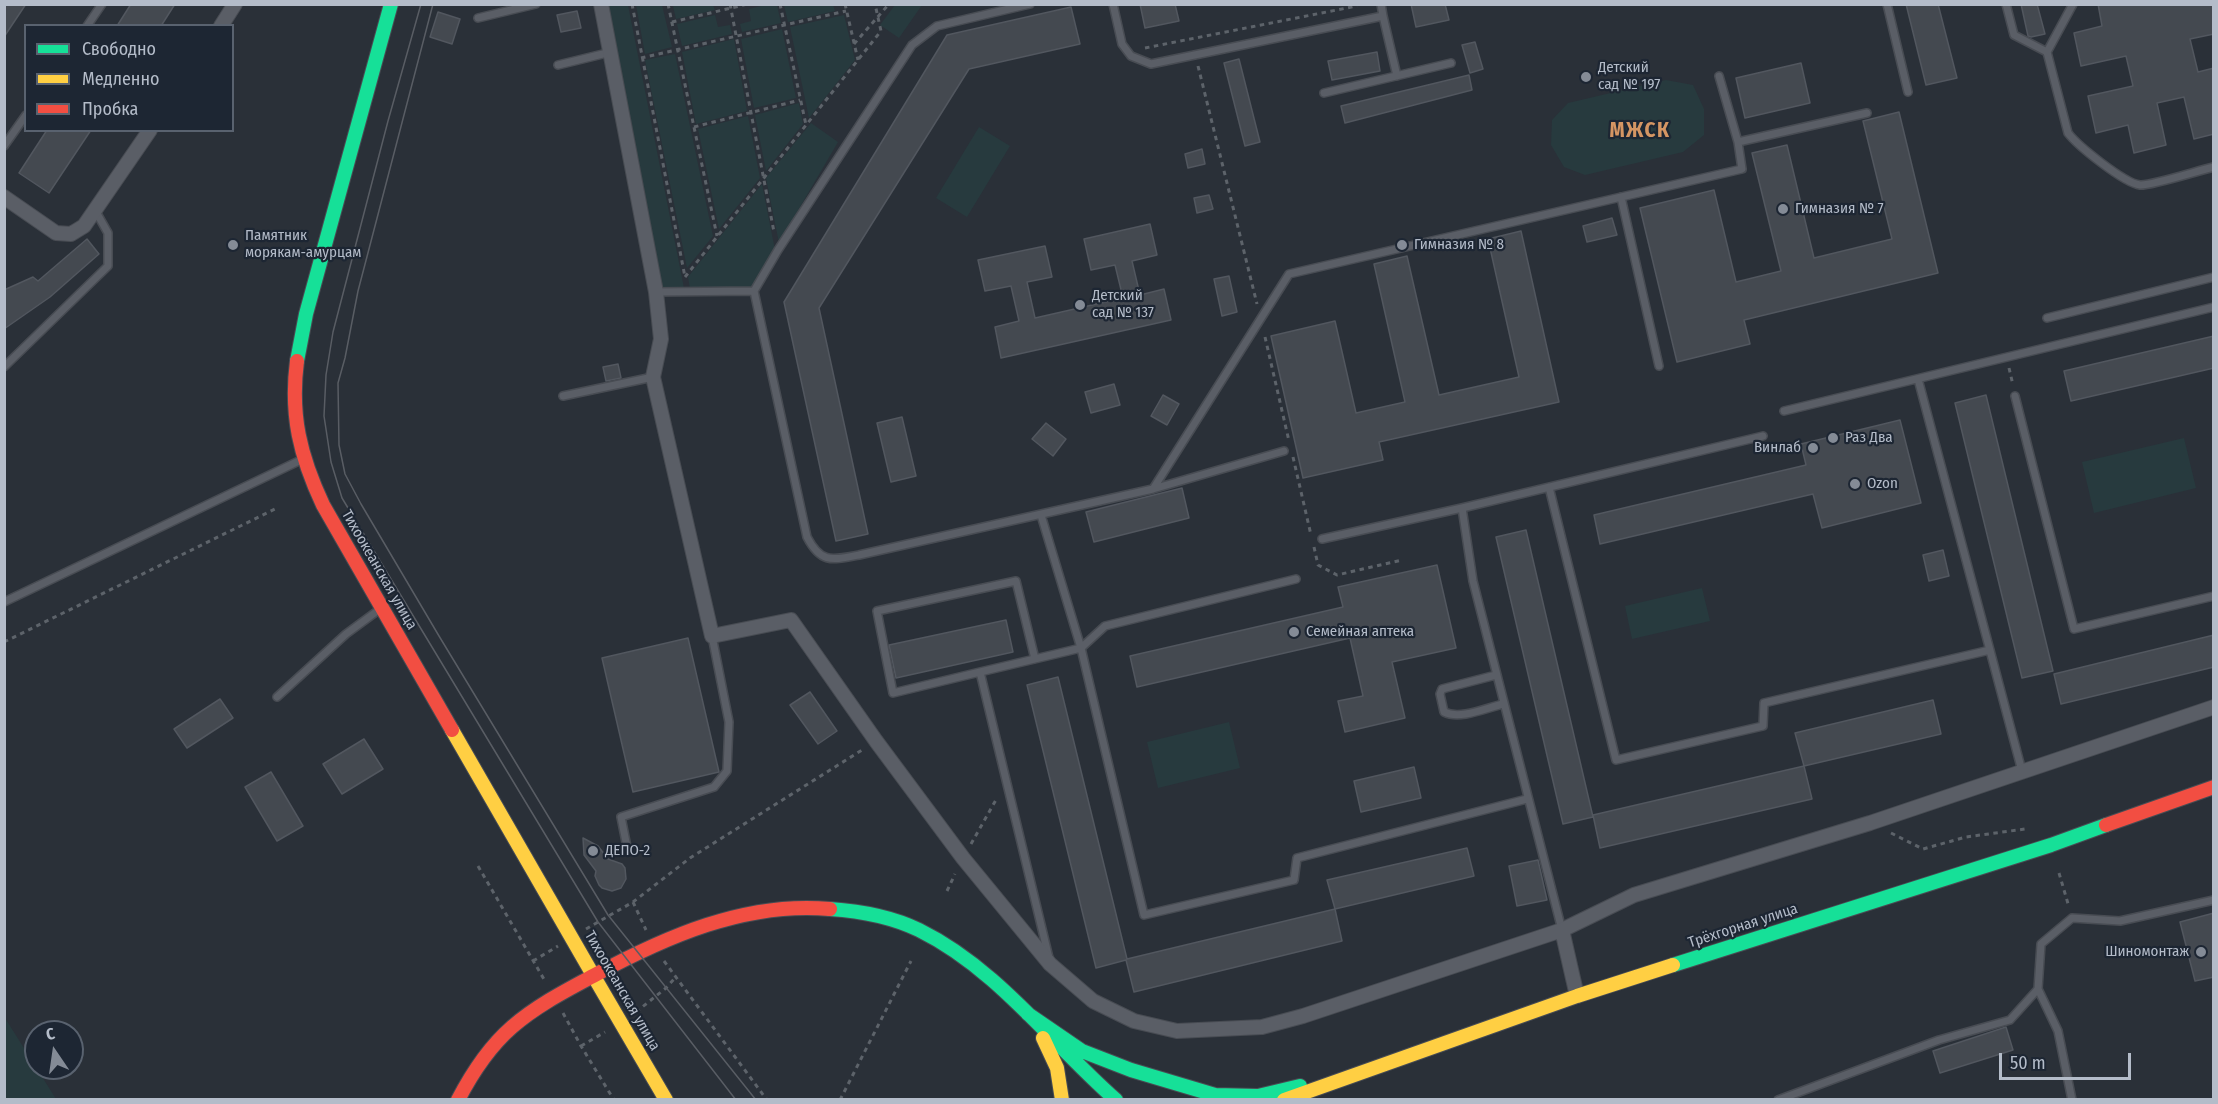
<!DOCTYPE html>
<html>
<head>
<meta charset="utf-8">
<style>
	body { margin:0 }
	#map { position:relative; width:2218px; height:1104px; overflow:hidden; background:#2a3038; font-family:"Fira Sans Condensed",sans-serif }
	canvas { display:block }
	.frame { position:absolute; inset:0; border:6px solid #b4bcc9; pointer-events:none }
	.legend { position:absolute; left:24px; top:24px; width:210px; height:108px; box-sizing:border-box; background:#1d2633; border:2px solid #59626f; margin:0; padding:8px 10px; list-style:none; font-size:18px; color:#b4bcc9 }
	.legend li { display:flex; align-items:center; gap:12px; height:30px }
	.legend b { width:30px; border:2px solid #59626f }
	.north { position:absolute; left:24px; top:1020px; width:60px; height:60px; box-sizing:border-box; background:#1d2633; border:2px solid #59626f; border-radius:50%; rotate:347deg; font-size:16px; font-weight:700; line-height:24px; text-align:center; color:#b4bcc9 }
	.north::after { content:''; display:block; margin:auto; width:21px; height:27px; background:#848b96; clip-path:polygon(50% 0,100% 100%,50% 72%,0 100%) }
	.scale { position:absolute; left:1999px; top:1053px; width:132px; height:27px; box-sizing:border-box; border:3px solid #b4bcc9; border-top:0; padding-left:8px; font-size:18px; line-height:21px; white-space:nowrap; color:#b4bcc9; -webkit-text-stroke:4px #1d2633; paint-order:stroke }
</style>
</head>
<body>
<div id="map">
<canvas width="2218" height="1104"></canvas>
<div class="frame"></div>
<ul class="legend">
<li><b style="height:8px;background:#16e098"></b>Свободно</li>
<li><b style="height:8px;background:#ffcf43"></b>Медленно</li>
<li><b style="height:8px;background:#f24e42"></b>Пробка</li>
</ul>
<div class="north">С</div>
<div class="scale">50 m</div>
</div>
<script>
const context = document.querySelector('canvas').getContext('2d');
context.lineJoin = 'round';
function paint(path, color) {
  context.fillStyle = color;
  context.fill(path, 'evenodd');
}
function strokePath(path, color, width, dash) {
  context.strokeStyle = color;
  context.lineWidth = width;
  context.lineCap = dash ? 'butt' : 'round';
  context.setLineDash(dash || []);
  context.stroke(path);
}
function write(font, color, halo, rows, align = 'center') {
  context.font = font + ' "Fira Sans Condensed",sans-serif';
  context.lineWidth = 4.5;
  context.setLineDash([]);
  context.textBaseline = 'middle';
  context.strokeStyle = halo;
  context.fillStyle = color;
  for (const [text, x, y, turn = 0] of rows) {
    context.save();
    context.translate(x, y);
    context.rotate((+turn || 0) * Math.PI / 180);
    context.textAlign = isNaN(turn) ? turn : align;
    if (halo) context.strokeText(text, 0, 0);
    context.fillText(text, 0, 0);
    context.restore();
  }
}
const green = new Path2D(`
	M 605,5 L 628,5 L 684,288 L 660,289 Z
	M 636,5 L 662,5 L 672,47 L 645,54 Z
	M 677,5 L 713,5 L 715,10 L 676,19 L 673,6 Z
	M 765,5 L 777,5 L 781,23 L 742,32 L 740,24 L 751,21 L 749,9 Z
	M 784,5 L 833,5 L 835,11 L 788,22 Z
	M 895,5 L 922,5 L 899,38 L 880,25 Z
	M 715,15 L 718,27 L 730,25 L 732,34 L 682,46 L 677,24 Z
	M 844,15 L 855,60 L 809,118 L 790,27 Z
	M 782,29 L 796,98 L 754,108 L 741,39 Z
	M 734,39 L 747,111 L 696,124 L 682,52 Z
	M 675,54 L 713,236 L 687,268 L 645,60 Z
	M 1666,80 L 1693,85 L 1704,109 L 1704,135 L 1683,152 L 1585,175 L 1564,167 L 1551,145 L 1552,120 L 1568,103 Z
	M 799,103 L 803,124 L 766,171 L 755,115 Z
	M 748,116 L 760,178 L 719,229 L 698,129 Z
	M 811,123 L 838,142 L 779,243 L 766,178 Z
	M 979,127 L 1010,146 L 967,217 L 936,198 Z
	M 762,184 L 775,250 L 752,289 L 690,289 L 688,277 Z
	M 2184,438 L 2196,488 L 2094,513 L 2082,462 Z
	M 1702,588 L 1710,621 L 1632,639 L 1625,606 Z
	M 1229,722 L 1240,768 L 1158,788 L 1147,742 Z
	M 5,1018 L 56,1099 L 5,1099 Z`);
const building = new Path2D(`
	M 4,4 L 26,4 L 4,37 Z
	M 131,4 L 175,4 L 161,26 L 117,26 Z
	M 1140,4 L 1175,4 L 1179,21 L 1145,28 Z
	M 1411,4 L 1445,4 L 1449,20 L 1416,27 Z
	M 1906,4 L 1938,4 L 1957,78 L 1926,85 Z
	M 2021,4 L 2037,4 L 2045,34 L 2031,37 L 2028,36 Z
	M 2098,4 L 2214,4 L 2214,34 L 2190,39 L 2198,72 L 2214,68 L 2214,134 L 2194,139 L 2184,97 L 2157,103 L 2166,145 L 2134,153 L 2128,125 L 2096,133 L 2088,96 L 2133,86 L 2126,56 L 2081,66 L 2074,33 L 2102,26 Z
	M 1071,7 L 1080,44 L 969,69 L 819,308 L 868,534 L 836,541 L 784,302 L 947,35 Z
	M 577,11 L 581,28 L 561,32 L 557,15 Z
	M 438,12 L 460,19 L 452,44 L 430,37 Z
	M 1475,42 L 1483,69 L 1470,73 L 1462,45 Z
	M 1377,52 L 1380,71 L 1332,80 L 1328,61 Z
	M 1239,59 L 1260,142 L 1245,146 L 1224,63 Z
	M 1801,63 L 1810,103 L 1745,118 L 1736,78 Z
	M 1469,75 L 1472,90 L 1345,123 L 1341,106 Z
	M 1899,112 L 1938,273 L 1744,320 L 1750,344 L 1677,362 L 1640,208 L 1714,190 L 1736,282 L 1781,271 L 1752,153 L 1787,145 L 1814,258 L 1892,239 L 1863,121 Z
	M 47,130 L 91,130 L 49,193 L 19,173 Z
	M 1202,149 L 1205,164 L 1188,168 L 1185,154 Z
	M 1209,195 L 1213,209 L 1197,213 L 1194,198 Z
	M 1612,218 L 1617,235 L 1587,242 L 1583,226 Z
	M 1150,224 L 1157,255 L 1132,261 L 1140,295 L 1164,289 L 1171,320 L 1001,358 L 995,327 L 1019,321 L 1011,286 L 985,291 L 978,260 L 1045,246 L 1052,277 L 1027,282 L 1035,318 L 1123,298 L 1115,265 L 1091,270 L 1084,239 Z
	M 1521,231 L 1559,402 L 1379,442 L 1383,460 L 1303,478 L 1271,336 L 1335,321 L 1356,413 L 1405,402 L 1374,264 L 1407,256 L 1439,395 L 1519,377 L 1488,239 Z
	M 87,239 L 99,254 L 50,297 L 4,329 L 4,290 L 33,277 L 38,281 Z
	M 1229,276 L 1237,312 L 1222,316 L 1214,279 Z
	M 2214,336 L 2214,368 L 2071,401 L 2064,371 Z
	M 618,364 L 621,378 L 606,381 L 603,367 Z
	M 1114,384 L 1120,405 L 1091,413 L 1085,392 Z
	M 1163,395 L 1179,404 L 1167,425 L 1151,416 Z
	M 1986,395 L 2053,671 L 2022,678 L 1955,403 Z
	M 902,417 L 916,476 L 891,482 L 877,423 Z
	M 1900,420 L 1921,503 L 1822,528 L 1813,494 L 1600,544 L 1594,515 L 1806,465 L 1801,444 Z
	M 1046,423 L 1066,439 L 1053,456 L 1032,439 Z
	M 1182,488 L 1189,518 L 1094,542 L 1086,512 Z
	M 1526,530 L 1593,817 L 1563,824 L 1496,537 Z
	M 1943,550 L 1949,576 L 1929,581 L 1923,555 Z
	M 1437,565 L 1456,648 L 1392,662 L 1405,718 L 1345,732 L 1338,701 L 1363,696 L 1350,638 L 1137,687 L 1130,656 L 1343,607 L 1338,587 Z
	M 1006,620 L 1013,652 L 896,678 L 889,645 Z
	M 2214,635 L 2214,667 L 2061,704 L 2054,674 Z
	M 688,638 L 719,772 L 633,792 L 602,658 Z
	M 1058,677 L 1127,959 L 1335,909 L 1342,941 L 1134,992 L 1126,960 L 1096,968 L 1027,685 Z
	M 810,692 L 837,731 L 818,744 L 790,705 Z
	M 220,699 L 233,718 L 187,748 L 174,729 Z
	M 1933,700 L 1941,734 L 1804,766 L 1795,733 Z
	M 364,739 L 383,769 L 342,794 L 323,764 Z
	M 1804,766 L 1812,799 L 1600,848 L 1593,815 Z
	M 1414,767 L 1421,798 L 1361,812 L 1354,781 Z
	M 271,772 L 303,826 L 277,841 L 245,787 Z
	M 583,838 L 598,846 L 608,859 L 622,864 L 625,868 L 626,879 L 621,888 L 612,891 L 602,888 L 599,885 L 595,876 L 596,871 L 584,855 Z
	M 1467,848 L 1474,876 L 1335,909 L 1327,880 Z
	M 1538,860 L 1547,900 L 1517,906 L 1509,866 Z
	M 2214,913 L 2214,977 L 2195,981 L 2180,922 Z
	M 2006,1027 L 2013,1050 L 1940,1073 L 1933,1051 Z`);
const path = new Path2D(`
	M 632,4 L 685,277
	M 668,4 L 717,236
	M 730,4 L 774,232
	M 780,4 L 806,125
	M 845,4 L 858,60
	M 672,22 L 748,4
	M 854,44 L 889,4
	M 1145,48 L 1357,6
	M 641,58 L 846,11
	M 1198,66 L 1257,304
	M 694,127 L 800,100
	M 685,277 L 881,31 L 875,4
	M 1265,337 L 1289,441
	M 2009,368 L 2013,385
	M 1293,457 L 1311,535
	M 1314,547 L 1318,565 L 1337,575 L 1402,560
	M 4,642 L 275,509
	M 1891,833 L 1923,849 L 1966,837 L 2025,829
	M 971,844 L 997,798
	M 478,866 L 545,981
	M 2059,873 L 2069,907
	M 947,891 L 955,874
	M 633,902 L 646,930
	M 586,929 L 633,902 L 690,858 L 862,750
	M 533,961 L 558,946
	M 664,961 L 767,1100
	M 636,1012 L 666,988 L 675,978
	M 563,1013 L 581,1046 L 614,1100
	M 581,1046 L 605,1032
	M 840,1100 L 911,961`);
const lane = new Path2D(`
	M 1030,4 L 937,26 L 912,45 L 778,250 L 754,291 L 807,537 C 821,564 832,560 859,555 L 1153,489 L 1284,451
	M 1113,4 L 1122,44 L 1131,56 L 1151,64 L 1383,16 L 1381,4
	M 1887,4 L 1908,92
	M 2006,4 L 2014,35 L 2047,52
	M 2073,4 L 2047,52 L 2068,133 C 2078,146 2124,183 2140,185 C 2151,186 2200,170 2214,167
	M 1383,16 L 1397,76
	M 478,18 L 536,4
	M 87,26 L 102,4
	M 558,65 L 611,52
	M 1719,76 L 1738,142
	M 1324,93 L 1451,63
	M 4,146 L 26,115
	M 1621,197 L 1659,366
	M 656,292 L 754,291
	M 2047,318 L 2214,277
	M 4,367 L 108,266 L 108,233 L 95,210
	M 1918,379 L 2022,771
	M 563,396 L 653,377
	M 2015,396 L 2074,629 L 2214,596
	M 1784,411 L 2214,307
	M 1549,487 L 1616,760 L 1763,726 L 1764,703 L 1990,650
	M 1153,489 L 1289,274 L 1742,169 L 1738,142 L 1867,113
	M 1462,508 L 1473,581 L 1562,930
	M 1041,515 L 1081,648 L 1144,915 L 1294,880 L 1297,858 L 1527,799
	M 1322,539 L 1462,508 L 1763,436
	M 4,602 L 303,459
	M 980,672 L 893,693 L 877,611 L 1016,581 L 1035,659
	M 1496,675 L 1442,689 L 1440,694 L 1444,712 C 1460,720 1486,708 1503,704
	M 277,697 L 346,634 L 380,609
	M 627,847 L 621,817 L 714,787 L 727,771 L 729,722 L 712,636
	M 1049,958 L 980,672 L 1081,648 L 1105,626 L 1296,579
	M 2038,989 L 2058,1031 L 2072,1100
	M 1778,1100 L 1939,1040 L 2010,1020 L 2038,989 L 2041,944 L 2072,918 L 2120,921 L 2214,900`);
const street = new Path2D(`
	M 601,4 L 656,292 L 661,339 L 653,377 L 712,636 L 791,620 L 876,741 L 963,858 L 1050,964 L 1093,1001 L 1134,1021 L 1177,1031 L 1262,1027 L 1303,1016 L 1562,930 L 1634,895 L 1870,823 L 2214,707
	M 221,26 L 235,4
	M 4,197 L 56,233 L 71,234 L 84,226 L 150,130
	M 1562,930 L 1577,996`);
const fast = new Path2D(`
	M 297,361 L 306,314 L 391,4
	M 830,909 C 860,911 892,917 919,930 C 998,969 1051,1043 1116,1100
	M 1673,965 L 2051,845 L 2106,825
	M 1028,1014 L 1082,1051 L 1131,1070 L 1215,1095 L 1258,1096 L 1300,1086`);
const slow = new Path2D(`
	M 452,730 L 593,975
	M 593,975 L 666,1100
	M 1043,1038 L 1057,1068 L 1062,1100
	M 1284,1100 L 1577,996 L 1673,965`);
const jam = new Path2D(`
	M 297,361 C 290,415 300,456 323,505 L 452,730
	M 2106,825 L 2214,787
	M 458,1100 C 472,1073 489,1047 512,1027 C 536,1006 565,991 593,976 C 665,937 746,901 830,909`);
const tram = new Path2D(`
	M 421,4 L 388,121 L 333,332 L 326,375 L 324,416 L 331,462 L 342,498 L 598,922 L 736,1100
	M 433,4 L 358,291 L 345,358 L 338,383 L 339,445 L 345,474 L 361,504 L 439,636 L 608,915 L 756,1100`);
const markers = [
	[1586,77,6,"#848b96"],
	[1783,209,6,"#848b96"],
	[233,245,6,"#848b96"],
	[1402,245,6,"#848b96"],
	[1080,305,6,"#848b96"],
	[1833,438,6,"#848b96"],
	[1813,448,6,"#848b96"],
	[1855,484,6,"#848b96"],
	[1294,632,6,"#848b96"],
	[593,851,6,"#848b96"],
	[2201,952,6,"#848b96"]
];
const poiNames = [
	["Детский",1598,68],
	["сад № 197",1598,85],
	["Гимназия № 7",1795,209],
	["Памятник",245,236],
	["морякам-амурцам",245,253],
	["Гимназия № 8",1414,245],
	["Детский",1092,296],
	["сад № 137",1092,313],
	["Раз Два",1845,438],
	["Винлаб",1801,448,"right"],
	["Ozon",1867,484],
	["Семейная аптека",1306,632],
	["ДЕПО-2",605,851],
	["Шиномонтаж",2189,952,"right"]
];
const streetNames = [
	["Тихоокеанская улица",379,570,60],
	["Трёхгорная улица",1743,926,-18],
	["Тихоокеанская улица",622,991,60]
];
const districtNames = [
	["МЖСК",1640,131]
];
paint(green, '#273a3e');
paint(building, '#444950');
strokePath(building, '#52575f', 1.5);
strokePath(lane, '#484c53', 10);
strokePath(street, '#484c53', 16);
strokePath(fast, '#484c53', 16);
strokePath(slow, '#484c53', 16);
strokePath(jam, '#484c53', 16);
strokePath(path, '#5d636a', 3, [4.5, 4.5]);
strokePath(lane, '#5a5e66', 7);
strokePath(street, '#5a5e66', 14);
strokePath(fast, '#16e098', 14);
strokePath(slow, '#ffcf43', 14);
strokePath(jam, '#f24e42', 14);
strokePath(tram, '#595d64', 1.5);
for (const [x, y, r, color] of markers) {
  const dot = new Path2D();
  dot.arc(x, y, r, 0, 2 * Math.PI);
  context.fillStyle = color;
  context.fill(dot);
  strokePath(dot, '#1d2633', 2);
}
write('15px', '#b4bcc9', '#1d2633', poiNames, 'left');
write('15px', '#b4bcc9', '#1d2633', streetNames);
context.letterSpacing = '1.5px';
write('bold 21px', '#d59563', '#1d2633', districtNames);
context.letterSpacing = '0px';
</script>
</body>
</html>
